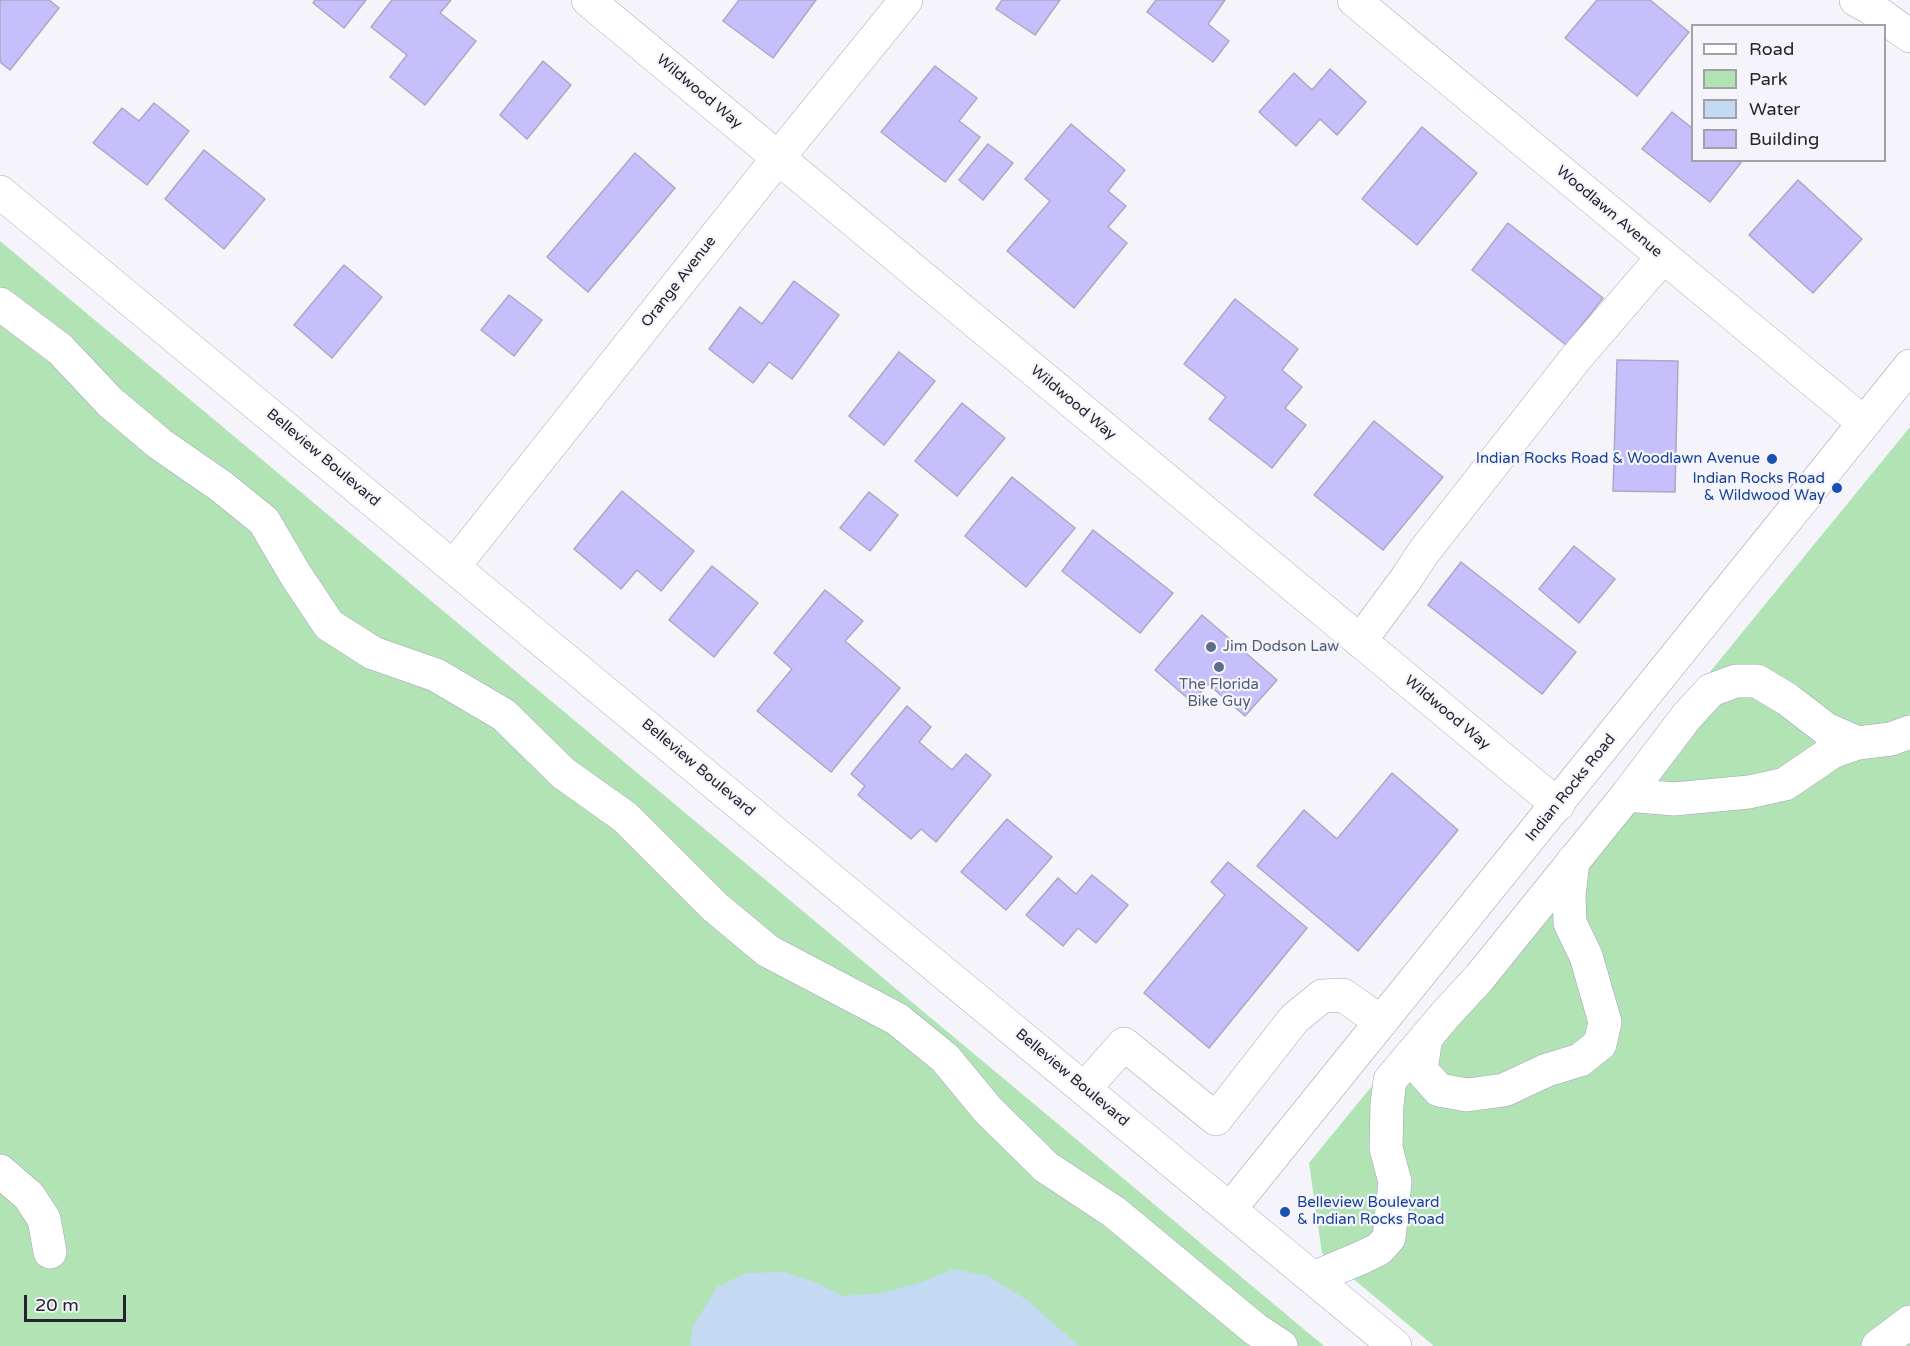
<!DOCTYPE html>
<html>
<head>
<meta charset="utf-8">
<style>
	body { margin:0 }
	#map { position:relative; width:1910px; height:1346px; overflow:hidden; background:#f5f4fb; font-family:"Varela Round",sans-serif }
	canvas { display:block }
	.legend { position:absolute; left:1691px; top:24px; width:195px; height:138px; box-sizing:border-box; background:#f5f4fb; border:2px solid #a2a0a9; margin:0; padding:8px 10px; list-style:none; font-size:18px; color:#25232e }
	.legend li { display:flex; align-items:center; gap:12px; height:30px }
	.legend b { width:30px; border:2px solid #a2a0a9 }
	.scale { position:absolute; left:24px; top:1295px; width:102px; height:27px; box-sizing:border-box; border:3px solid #25232e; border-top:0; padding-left:8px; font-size:18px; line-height:21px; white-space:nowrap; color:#25232e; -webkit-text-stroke:4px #f5f4fb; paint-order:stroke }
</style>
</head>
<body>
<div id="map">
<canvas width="1910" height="1346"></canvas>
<ul class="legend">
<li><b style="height:8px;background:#fff"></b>Road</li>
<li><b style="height:16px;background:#b1e3b4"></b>Park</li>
<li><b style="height:16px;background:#c3daf2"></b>Water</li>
<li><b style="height:16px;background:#c6bffb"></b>Building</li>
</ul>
<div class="scale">20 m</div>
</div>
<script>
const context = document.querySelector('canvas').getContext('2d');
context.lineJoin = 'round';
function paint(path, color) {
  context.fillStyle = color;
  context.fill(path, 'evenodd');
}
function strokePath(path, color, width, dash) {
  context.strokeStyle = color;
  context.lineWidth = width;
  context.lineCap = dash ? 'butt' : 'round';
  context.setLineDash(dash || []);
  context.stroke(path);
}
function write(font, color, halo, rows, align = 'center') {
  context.font = font + ' "Varela Round",sans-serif';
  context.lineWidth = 4.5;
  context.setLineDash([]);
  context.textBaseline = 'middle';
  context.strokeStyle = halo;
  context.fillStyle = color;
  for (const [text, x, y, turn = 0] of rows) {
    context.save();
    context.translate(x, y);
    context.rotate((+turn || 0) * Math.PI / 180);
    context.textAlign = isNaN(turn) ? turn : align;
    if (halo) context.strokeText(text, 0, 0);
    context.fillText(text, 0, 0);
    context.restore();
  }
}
const green = new Path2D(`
	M 0,241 L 1324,1346 L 0,1346 Z
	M 1910,427 L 1910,1346 L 1434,1346 L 1322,1253 L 1309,1163 Z`);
const water = new Path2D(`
	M 954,1269 L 988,1276 L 1027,1300 L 1079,1346 L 690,1346 L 693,1326 L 717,1287 L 746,1273 L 784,1272 L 817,1283 L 842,1296 L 882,1293 L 921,1282 Z`);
const building = new Path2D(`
	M 0,0 L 49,0 L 59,8 L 10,70 L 0,62 Z
	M 315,0 L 366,0 L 344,28 L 313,3 Z
	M 392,0 L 451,0 L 440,13 L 476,41 L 425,105 L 390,77 L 407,55 L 371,27 Z
	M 739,0 L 816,0 L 773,58 L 723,21 Z
	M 1002,0 L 1060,0 L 1035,35 L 996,9 Z
	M 1156,0 L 1225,0 L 1208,24 L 1229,41 L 1213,62 L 1147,12 Z
	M 1597,0 L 1650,0 L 1689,32 L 1637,96 L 1565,38 Z
	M 543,61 L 571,85 L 527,139 L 500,115 Z
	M 935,66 L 977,98 L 959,121 L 980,137 L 945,182 L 881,132 Z
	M 1330,69 L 1366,102 L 1337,135 L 1320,119 L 1296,146 L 1259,112 L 1294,73 L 1312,90 Z
	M 154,103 L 189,131 L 147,185 L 93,143 L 122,108 L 139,121 Z
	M 1672,112 L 1692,128 L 1692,160 L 1743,160 L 1710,202 L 1642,149 Z
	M 1071,124 L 1125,170 L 1108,191 L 1126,206 L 1108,227 L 1127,243 L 1074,308 L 1007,251 L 1050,201 L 1025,179 Z
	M 1422,127 L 1477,173 L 1417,245 L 1362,199 Z
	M 988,144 L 1013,163 L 983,200 L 959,180 Z
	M 204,150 L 265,199 L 224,249 L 165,199 Z
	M 635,153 L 675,188 L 588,292 L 547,257 Z
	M 1798,180 L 1862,239 L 1813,293 L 1749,235 Z
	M 1508,223 L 1603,298 L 1566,345 L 1472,270 Z
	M 344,265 L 382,297 L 332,358 L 294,325 Z
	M 794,281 L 839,315 L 792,379 L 769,362 L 753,383 L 709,349 L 740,307 L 762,324 Z
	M 509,295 L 542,320 L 514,356 L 481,330 Z
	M 1235,299 L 1298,349 L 1282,370 L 1302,387 L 1285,408 L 1306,425 L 1272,468 L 1209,419 L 1226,397 L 1184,364 Z
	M 899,352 L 935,381 L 884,445 L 849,416 Z
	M 1617,360 L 1678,361 L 1675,492 L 1613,491 Z
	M 962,403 L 1005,438 L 957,496 L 915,461 Z
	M 1374,421 L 1443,477 L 1383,550 L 1314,495 Z
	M 1012,477 L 1075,528 L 1026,587 L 965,536 Z
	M 622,491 L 694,551 L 661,591 L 637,570 L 621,589 L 574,549 Z
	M 869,492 L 898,515 L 870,551 L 840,528 Z
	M 1093,530 L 1173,593 L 1140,633 L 1062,571 Z
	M 1574,546 L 1615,579 L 1579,623 L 1539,589 Z
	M 1461,562 L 1576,652 L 1542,694 L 1428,605 Z
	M 712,566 L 758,603 L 714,657 L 669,620 Z
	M 825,590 L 863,621 L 845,641 L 900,688 L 831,772 L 757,711 L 792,669 L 774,653 Z
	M 1202,615 L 1277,680 L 1245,716 L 1208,684 L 1192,702 L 1155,670 Z
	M 907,706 L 931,727 L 919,742 L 952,770 L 966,754 L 991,775 L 936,842 L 921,829 L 911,839 L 858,795 L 865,786 L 851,774 Z
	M 1392,773 L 1458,830 L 1358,951 L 1257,866 L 1304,810 L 1337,839 Z
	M 1007,819 L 1052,857 L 1006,910 L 961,872 Z
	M 1228,862 L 1307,928 L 1209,1048 L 1144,993 L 1225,895 L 1211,882 Z
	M 1092,875 L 1128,905 L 1096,943 L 1078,928 L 1063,946 L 1026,915 L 1058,878 L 1076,894 Z`);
const minor = new Path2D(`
	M 588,0 L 1558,805
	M 1354,0 L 1864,423
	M 1856,0 L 1871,8 L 1910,36
	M 0,192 L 1395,1346
	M 0,304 L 60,349 L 110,402 L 160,444 L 222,487 L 264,521 L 295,574 L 329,625 L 373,653 L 436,675 L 504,715 L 563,773 L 625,817 L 715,907 L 768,951 L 897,1019 L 945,1058 L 988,1110 L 1046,1167 L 1114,1212 L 1255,1329 L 1281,1346
	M 454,566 L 778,158 L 906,0
	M 1360,641 L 1406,579 L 1423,553 L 1576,358 L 1663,257
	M 1627,795 L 1674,799 L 1749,792 L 1785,784 L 1832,752 L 1858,743
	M 1426,1037 L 1421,1070 L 1439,1090 L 1467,1095 L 1504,1090 L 1547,1070 L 1580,1060 L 1600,1044 L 1605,1022 L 1586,956 L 1570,923 L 1569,895 L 1573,861
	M 1085,1088 L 1124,1044 L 1216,1119 L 1294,1019 L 1322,996 L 1343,995 L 1381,1022
	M 0,1171 L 29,1196 L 44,1219 L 50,1252
	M 1230,1209 L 1910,366
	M 1313,1278 L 1363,1257 L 1379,1249 L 1389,1238 L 1395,1182 L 1386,1148 L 1387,1105 L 1390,1080 L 1446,1014 L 1480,977 L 1627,795 L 1687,716 L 1711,690 L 1736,681 L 1757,681 L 1787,699 L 1826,729 L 1858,743 L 1891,739 L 1910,732
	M 1878,1346 L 1910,1322`);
const markers = [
	[1772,459,6,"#1a4fb4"],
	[1837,488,6,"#1a4fb4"],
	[1211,647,6,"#5c6f8a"],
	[1219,667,6,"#5c6f8a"],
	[1285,1212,6,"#1a4fb4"]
];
const streetNames = [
	["Wildwood Way",699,92,40],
	["Woodlawn Avenue",1609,212,40],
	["Orange Avenue",679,282,-52],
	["Wildwood Way",1073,403,40],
	["Belleview Boulevard",323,458,40],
	["Wildwood Way",1447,713,40],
	["Belleview Boulevard",698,768,40],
	["Indian Rocks Road",1571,788,-51],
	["Belleview Boulevard",1072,1078,40]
];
const transitNames = [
	["Indian Rocks Road & Woodlawn Avenue",1760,459],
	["Indian Rocks Road",1825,479],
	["& Wildwood Way",1825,496],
	["Belleview Boulevard",1297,1203,"left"],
	["& Indian Rocks Road",1297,1220,"left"]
];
const serviceNames = [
	["Jim Dodson Law",1223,647],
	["The Florida",1219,685,"center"],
	["Bike Guy",1219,702,"center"]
];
paint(green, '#b1e3b4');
paint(water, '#c3daf2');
paint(building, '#c6bffb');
strokePath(building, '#aba8c4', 1.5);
strokePath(minor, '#a5a1bd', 34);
strokePath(minor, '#fff', 33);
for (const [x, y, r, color] of markers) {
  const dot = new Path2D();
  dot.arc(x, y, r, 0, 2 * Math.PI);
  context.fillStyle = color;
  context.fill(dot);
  strokePath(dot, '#f5f4fb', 2);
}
write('15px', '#25232e', '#f5f4fb', streetNames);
write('15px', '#164399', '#f5f4fb', transitNames, 'right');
write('15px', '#4e5e75', '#f5f4fb', serviceNames, 'left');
</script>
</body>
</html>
